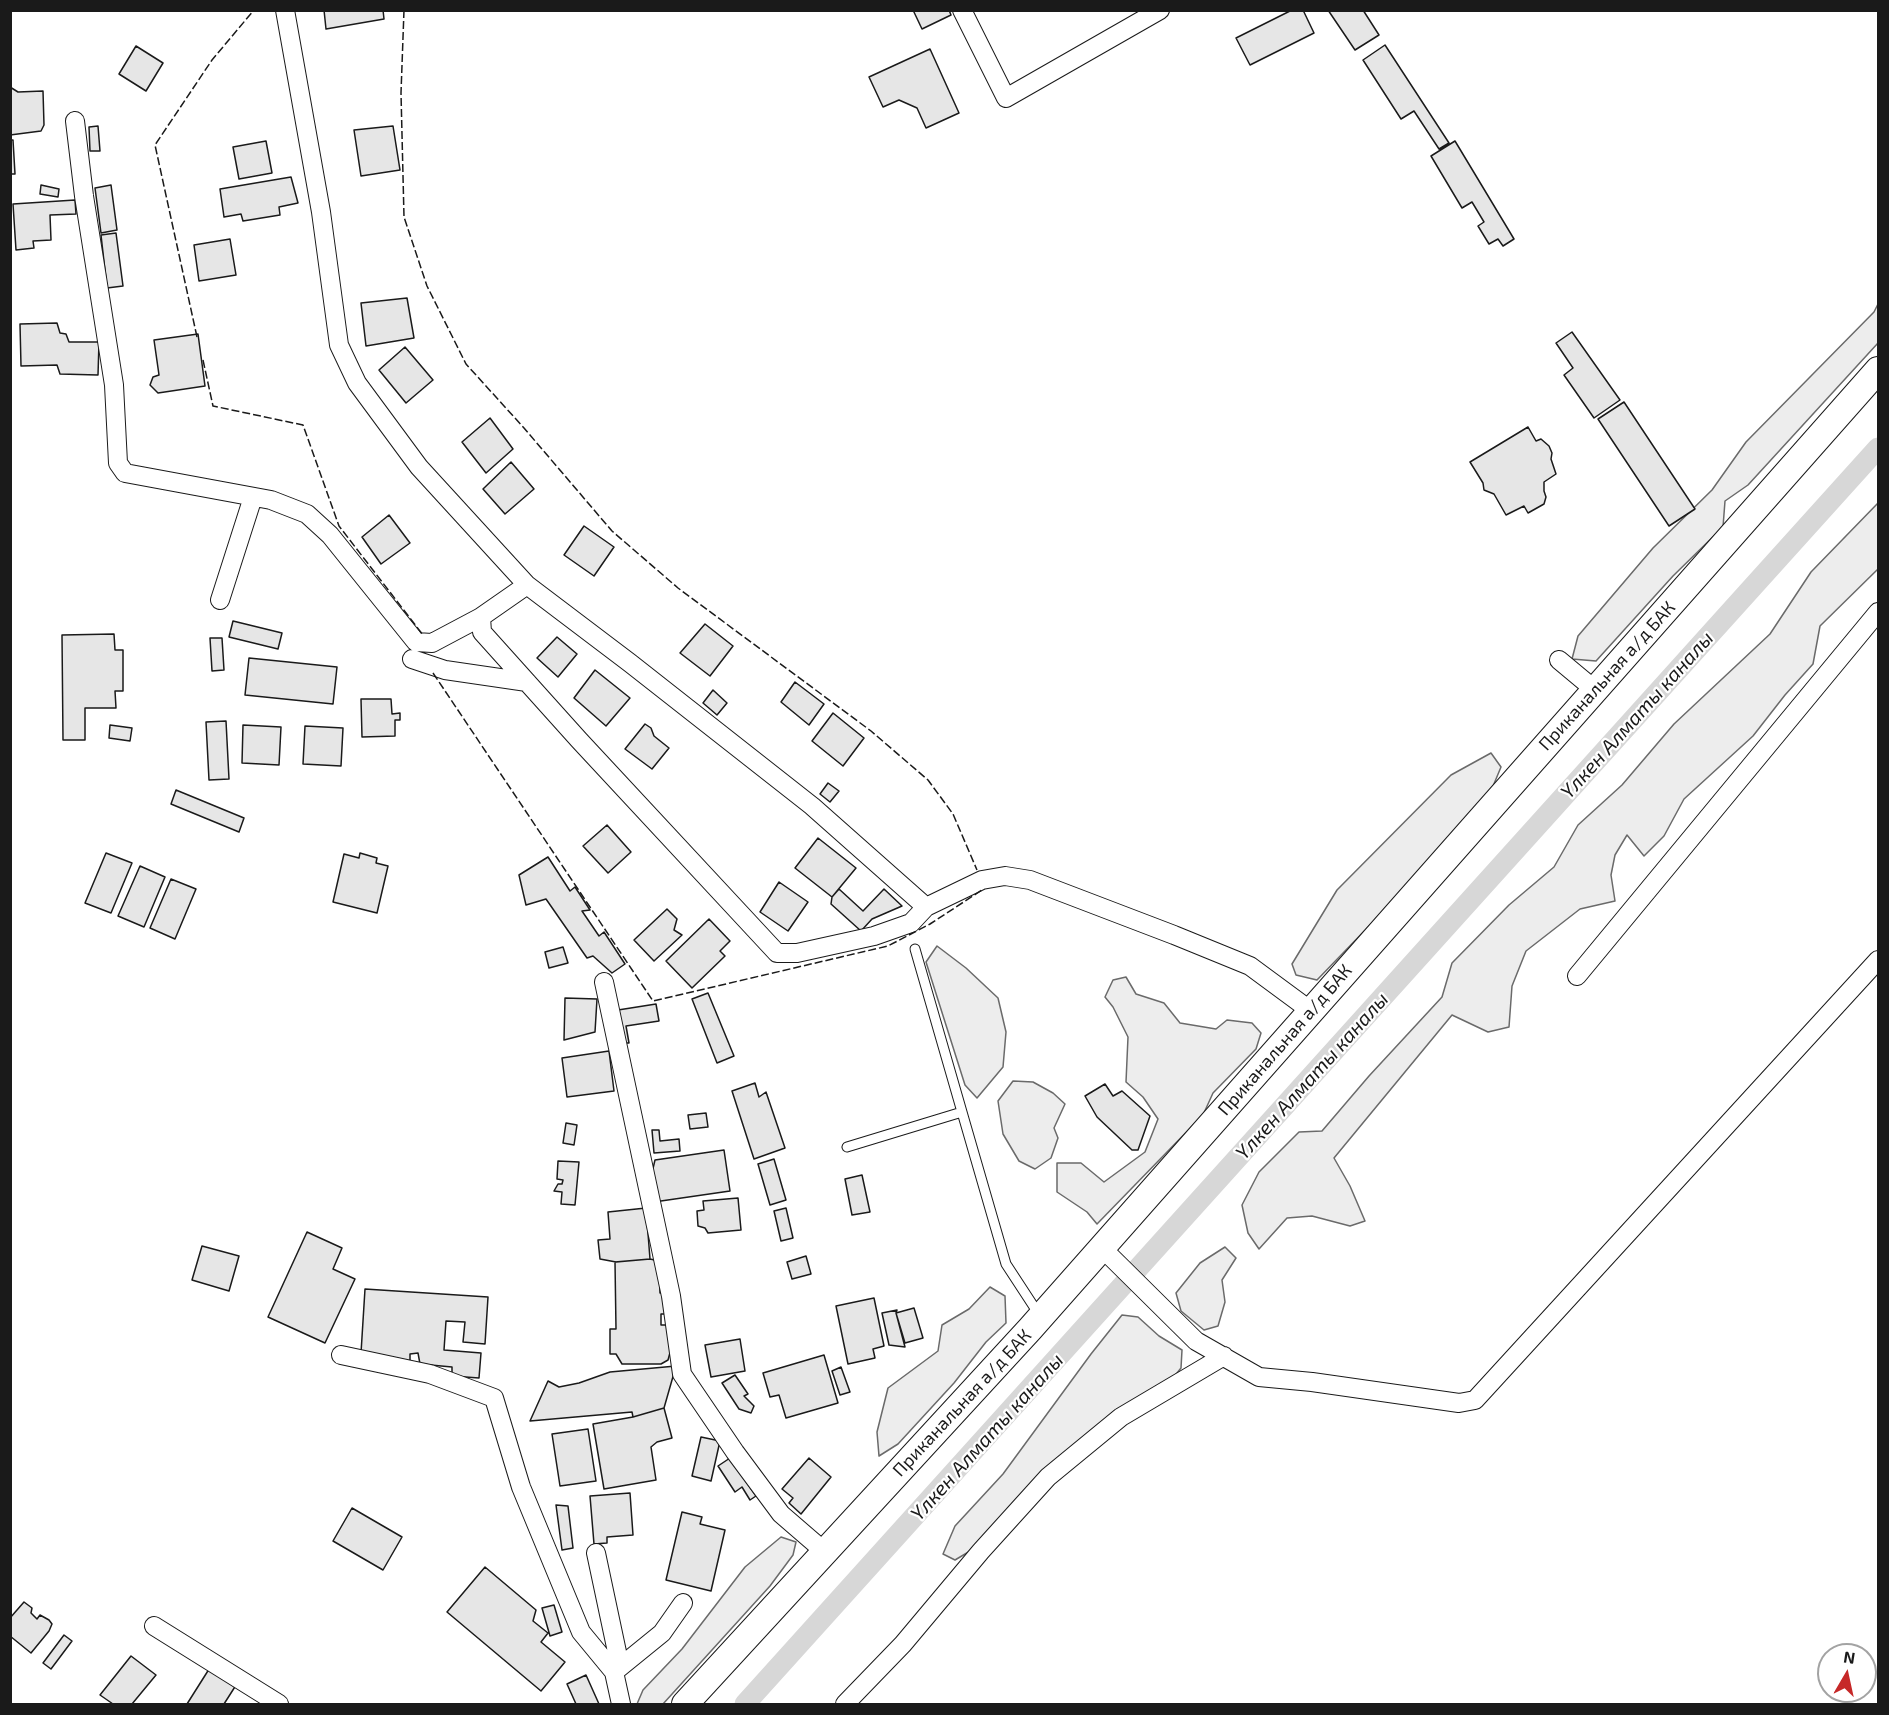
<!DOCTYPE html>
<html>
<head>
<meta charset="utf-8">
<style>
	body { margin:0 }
	#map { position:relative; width:1889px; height:1715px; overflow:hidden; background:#fff; font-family:"Exo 2",sans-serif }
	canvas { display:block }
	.frame { position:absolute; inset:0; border:12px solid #1a1a1a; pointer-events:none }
	.north { position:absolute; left:1817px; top:1643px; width:60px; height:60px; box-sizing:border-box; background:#fff; border:2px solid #a3a3a3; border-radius:50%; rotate:9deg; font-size:16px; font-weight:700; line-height:24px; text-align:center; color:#1a1a1a }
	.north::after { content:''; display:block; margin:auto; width:21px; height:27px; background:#c62828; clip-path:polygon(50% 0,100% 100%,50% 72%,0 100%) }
</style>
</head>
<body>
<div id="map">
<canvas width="1889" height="1715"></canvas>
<div class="frame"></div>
<div class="north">N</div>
</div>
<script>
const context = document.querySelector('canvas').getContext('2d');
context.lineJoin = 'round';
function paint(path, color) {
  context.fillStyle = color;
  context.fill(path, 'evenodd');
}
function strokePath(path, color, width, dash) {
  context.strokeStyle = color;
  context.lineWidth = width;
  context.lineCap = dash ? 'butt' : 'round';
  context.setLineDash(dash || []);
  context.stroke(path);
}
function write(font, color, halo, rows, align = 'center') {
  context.font = font + ' "Exo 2",sans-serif';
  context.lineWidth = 4.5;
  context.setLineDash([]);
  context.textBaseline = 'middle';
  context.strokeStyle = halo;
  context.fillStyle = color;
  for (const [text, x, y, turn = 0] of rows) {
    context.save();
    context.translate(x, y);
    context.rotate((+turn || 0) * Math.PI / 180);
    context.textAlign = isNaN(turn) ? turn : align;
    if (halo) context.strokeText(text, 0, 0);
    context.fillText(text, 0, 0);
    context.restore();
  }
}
const built = new Path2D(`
	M 1878,304 L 1878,343 L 1748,485 L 1725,501 L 1723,527 L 1673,576 L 1596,661 L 1572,659 L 1578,636 L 1653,548 L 1712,490 L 1746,442 L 1874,312 Z
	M 1878,503 L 1878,569 L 1820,626 L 1813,664 L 1785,695 L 1753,736 L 1684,799 L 1664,836 L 1644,856 L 1627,835 L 1615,855 L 1611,875 L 1615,901 L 1580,909 L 1526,951 L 1512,986 L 1509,1027 L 1488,1032 L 1452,1015 L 1334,1158 L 1350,1186 L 1365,1221 L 1350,1226 L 1312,1216 L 1287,1218 L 1259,1249 L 1248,1233 L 1242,1205 L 1259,1172 L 1299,1132 L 1322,1131 L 1369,1076 L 1442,997 L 1452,963 L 1509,905 L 1554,867 L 1578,825 L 1622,785 L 1674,724 L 1770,634 L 1811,572 Z
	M 1491,753 L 1501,767 L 1491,791 L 1372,923 L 1317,980 L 1296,975 L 1292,964 L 1337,890 L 1451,775 Z
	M 937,946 L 966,968 L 998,998 L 1006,1032 L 1003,1067 L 977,1098 L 965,1085 L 926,962 Z
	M 1126,977 L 1136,994 L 1164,1003 L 1180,1023 L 1216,1029 L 1227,1020 L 1252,1023 L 1261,1033 L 1256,1049 L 1213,1093 L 1203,1115 L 1097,1224 L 1087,1212 L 1057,1192 L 1057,1163 L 1081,1163 L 1104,1182 L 1145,1152 L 1158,1119 L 1143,1097 L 1126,1082 L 1128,1037 L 1113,1007 L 1105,997 L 1113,980 Z
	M 1013,1081 L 1033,1082 L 1053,1093 L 1065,1104 L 1054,1128 L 1058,1138 L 1051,1158 L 1035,1169 L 1019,1161 L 1003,1134 L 998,1101 Z
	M 1225,1247 L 1236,1258 L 1222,1280 L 1225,1302 L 1218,1326 L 1204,1330 L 1181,1311 L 1176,1293 L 1200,1263 Z
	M 990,1287 L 1005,1296 L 1006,1323 L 986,1342 L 954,1383 L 898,1444 L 879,1456 L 877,1432 L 888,1388 L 938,1351 L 942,1325 L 969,1309 Z
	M 1122,1315 L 1138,1317 L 1159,1336 L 1182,1350 L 1181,1368 L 1169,1383 L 987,1541 L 955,1560 L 943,1554 L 955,1526 L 1003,1474 L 1091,1354 Z
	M 781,1537 L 796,1542 L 793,1555 L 770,1586 L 663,1704 L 637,1704 L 643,1690 L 682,1649 L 745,1567 Z`);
const canal = new Path2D(`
	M 745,1704 L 1878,448`);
const building = new Path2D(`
	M 324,10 L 383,10 L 384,19 L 326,29 Z
	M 913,10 L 949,10 L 951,15 L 922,29 Z
	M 1292,10 L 1303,10 L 1314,33 L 1250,65 L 1236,38 Z
	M 1328,10 L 1363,10 L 1379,35 L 1355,50 Z
	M 1385,45 L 1449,143 L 1439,149 L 1414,111 L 1401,119 L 1363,60 Z
	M 136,46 L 163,63 L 146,91 L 119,74 Z
	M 930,49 L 959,113 L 926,128 L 917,108 L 899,100 L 883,107 L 869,77 Z
	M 10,87 L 18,92 L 43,91 L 44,125 L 41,131 L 10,135 Z
	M 98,126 L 100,151 L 90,151 L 89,127 Z
	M 393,126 L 400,170 L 361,176 L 354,130 Z
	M 10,140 L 13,140 L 15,174 L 10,174 Z
	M 266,141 L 272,173 L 239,179 L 233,147 Z
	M 1455,141 L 1514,239 L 1503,246 L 1498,239 L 1489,244 L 1478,226 L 1484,222 L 1472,202 L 1462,208 L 1431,156 Z
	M 291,177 L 298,203 L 279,207 L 280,215 L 243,221 L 241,214 L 224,217 L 220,189 Z
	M 41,185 L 59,189 L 58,197 L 40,194 Z
	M 111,185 L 117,230 L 101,233 L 95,188 Z
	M 75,200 L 76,214 L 50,215 L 51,240 L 33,241 L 34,248 L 16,250 L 13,204 Z
	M 116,233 L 123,286 L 107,288 L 101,235 Z
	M 230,239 L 236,275 L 199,281 L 194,245 Z
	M 407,298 L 414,338 L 366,346 L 361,303 Z
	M 57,323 L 60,333 L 66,334 L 69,342 L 99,342 L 98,375 L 60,374 L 57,365 L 21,366 L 20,324 Z
	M 1572,332 L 1620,400 L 1594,418 L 1564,375 L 1573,368 L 1556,343 Z
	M 198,334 L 205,386 L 158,393 L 150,385 L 153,377 L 159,375 L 154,340 Z
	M 405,347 L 433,380 L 406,403 L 379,370 Z
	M 1624,402 L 1695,509 L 1669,526 L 1598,419 Z
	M 490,418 L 513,449 L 486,473 L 462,442 Z
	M 1528,427 L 1536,441 L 1541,439 L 1549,446 L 1552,453 L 1551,459 L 1556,474 L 1544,482 L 1544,491 L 1546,497 L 1544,504 L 1528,513 L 1524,506 L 1506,515 L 1494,494 L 1484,490 L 1483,483 L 1470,462 Z
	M 511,462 L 534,489 L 505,514 L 483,489 Z
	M 389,515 L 410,543 L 381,564 L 362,537 Z
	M 584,526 L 614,547 L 594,576 L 564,555 Z
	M 233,621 L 282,633 L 278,649 L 229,637 Z
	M 705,624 L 733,646 L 710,676 L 680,653 Z
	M 114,634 L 115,650 L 123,650 L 123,691 L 115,691 L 116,708 L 85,708 L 85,740 L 63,740 L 62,635 Z
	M 557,637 L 577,654 L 558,677 L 537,658 Z
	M 210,638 L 222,638 L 224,670 L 212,671 Z
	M 249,658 L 337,667 L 333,704 L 245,695 Z
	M 595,670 L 630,698 L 606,726 L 574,698 Z
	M 795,682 L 824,704 L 809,725 L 781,702 Z
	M 713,690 L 727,703 L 717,715 L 703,703 Z
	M 361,699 L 391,699 L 392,714 L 400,713 L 400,720 L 395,720 L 395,736 L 362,737 Z
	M 833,713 L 864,738 L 843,766 L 812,741 Z
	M 226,721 L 229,779 L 209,780 L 206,722 Z
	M 645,724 L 651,728 L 654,736 L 669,748 L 652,769 L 625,749 Z
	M 110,725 L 132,728 L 130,741 L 109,738 Z
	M 243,725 L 281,727 L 279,765 L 242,763 Z
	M 305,726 L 343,728 L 341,766 L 303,764 Z
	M 828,783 L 839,791 L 830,802 L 820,794 Z
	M 176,790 L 244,818 L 239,832 L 171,804 Z
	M 607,825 L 631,852 L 608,873 L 583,846 Z
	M 818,838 L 856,868 L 832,897 L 795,868 Z
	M 106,853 L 132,863 L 111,913 L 85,903 Z
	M 360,853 L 377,858 L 376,863 L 388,866 L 377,913 L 333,902 L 344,854 L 359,858 Z
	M 548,857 L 570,891 L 575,887 L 590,910 L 582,911 L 599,936 L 604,932 L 625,964 L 612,973 L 593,956 L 587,958 L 546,899 L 526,905 L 519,875 Z
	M 140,866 L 165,877 L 144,927 L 118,916 Z
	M 171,879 L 196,889 L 175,939 L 150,928 Z
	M 779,882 L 808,902 L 788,931 L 760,912 Z
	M 839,889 L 863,911 L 884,889 L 902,906 L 872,919 L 861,931 L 831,904 L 832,897 Z
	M 667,909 L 677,919 L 674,930 L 682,935 L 654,961 L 634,940 Z
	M 709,919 L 730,941 L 720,951 L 725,956 L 692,988 L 666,961 Z
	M 563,947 L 568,963 L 549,968 L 545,952 Z
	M 708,993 L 734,1056 L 717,1063 L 692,999 Z
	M 565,998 L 597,999 L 595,1032 L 564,1040 Z
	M 656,1004 L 659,1021 L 626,1026 L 629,1043 L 624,1043 L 618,1010 Z
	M 609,1051 L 614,1091 L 567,1097 L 562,1058 Z
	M 755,1083 L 759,1097 L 766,1092 L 785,1148 L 754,1159 L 732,1091 Z
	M 1105,1084 L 1113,1096 L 1122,1091 L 1150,1116 L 1138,1150 L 1132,1150 L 1097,1117 L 1085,1096 Z
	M 706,1113 L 708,1127 L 690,1129 L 688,1115 Z
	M 566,1123 L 577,1125 L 574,1145 L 563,1143 Z
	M 652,1130 L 659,1130 L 660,1141 L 679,1139 L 680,1151 L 654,1153 Z
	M 724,1150 L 730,1191 L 654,1202 L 651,1177 L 655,1160 Z
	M 774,1159 L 786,1200 L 770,1205 L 758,1164 Z
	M 558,1161 L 579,1162 L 575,1205 L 561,1204 L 562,1192 L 554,1191 L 558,1184 L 562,1184 L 563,1180 L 557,1179 Z
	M 862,1175 L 870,1212 L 852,1215 L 845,1179 Z
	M 738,1198 L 741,1230 L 708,1233 L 705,1228 L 698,1226 L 697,1211 L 704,1210 L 703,1201 Z
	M 646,1208 L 650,1259 L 616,1262 L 600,1259 L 598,1240 L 610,1239 L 608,1212 Z
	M 786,1208 L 793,1238 L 781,1241 L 774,1211 Z
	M 307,1232 L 342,1248 L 333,1269 L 355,1279 L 325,1343 L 268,1317 Z
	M 202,1246 L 239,1256 L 229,1291 L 192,1280 Z
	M 806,1256 L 811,1274 L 792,1279 L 787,1262 Z
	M 650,1259 L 659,1261 L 660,1293 L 668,1293 L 669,1314 L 661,1314 L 661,1325 L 671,1325 L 671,1349 L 668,1360 L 661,1364 L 622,1364 L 616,1354 L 610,1354 L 610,1329 L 616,1329 L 615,1262 Z
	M 365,1289 L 488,1297 L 485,1344 L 463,1342 L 465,1322 L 446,1321 L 444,1350 L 481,1353 L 479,1378 L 452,1376 L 452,1367 L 420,1364 L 418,1353 L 410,1354 L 410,1363 L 361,1353 Z
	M 874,1298 L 884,1346 L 873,1349 L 875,1358 L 848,1364 L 836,1306 Z
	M 914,1308 L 923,1338 L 905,1343 L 896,1313 Z
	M 897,1310 L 896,1313 L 905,1347 L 889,1345 L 882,1313 Z
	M 740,1339 L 745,1371 L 711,1377 L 705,1345 Z
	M 824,1355 L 838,1403 L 786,1418 L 779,1395 L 770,1397 L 763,1373 Z
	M 676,1366 L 664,1408 L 633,1417 L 632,1412 L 530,1421 L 548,1381 L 559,1387 L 579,1383 L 610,1372 Z
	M 841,1367 L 850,1392 L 840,1395 L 832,1371 Z
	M 735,1375 L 748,1394 L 744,1396 L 754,1406 L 751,1413 L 739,1409 L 722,1383 Z
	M 664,1408 L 672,1438 L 657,1442 L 651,1447 L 656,1480 L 604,1489 L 593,1424 L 633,1417 Z
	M 588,1429 L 596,1481 L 560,1486 L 552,1434 Z
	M 701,1437 L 720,1441 L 711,1481 L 692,1476 Z
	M 730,1458 L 756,1496 L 750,1500 L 742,1487 L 735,1492 L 718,1466 Z
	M 809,1458 L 831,1477 L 801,1514 L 789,1503 L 793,1498 L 782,1489 Z
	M 630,1493 L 633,1535 L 607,1537 L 607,1543 L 594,1544 L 590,1496 Z
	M 556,1505 L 568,1506 L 573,1548 L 562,1550 Z
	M 352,1508 L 402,1537 L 383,1570 L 333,1541 Z
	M 682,1512 L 702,1517 L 700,1524 L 725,1530 L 711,1591 L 666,1580 Z
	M 485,1567 L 536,1610 L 533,1621 L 548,1633 L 541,1642 L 565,1662 L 541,1691 L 447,1612 Z
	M 24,1602 L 32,1608 L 31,1613 L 37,1619 L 40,1615 L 49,1620 L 52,1624 L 49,1631 L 31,1653 L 10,1636 L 10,1618 Z
	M 554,1605 L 562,1632 L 550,1636 L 542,1608 Z
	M 64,1635 L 72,1641 L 51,1669 L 43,1663 Z
	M 131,1656 L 156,1675 L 132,1704 L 113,1704 L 100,1695 Z
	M 211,1666 L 238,1682 L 224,1704 L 187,1704 Z
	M 586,1675 L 599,1704 L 576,1704 L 567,1684 Z`);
const service = new Path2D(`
	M 915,949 L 962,1112
	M 847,1147 L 962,1112 L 1006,1264 L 1040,1316`);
const minor = new Path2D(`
	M 285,10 L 321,212 L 339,345 L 357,383 L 419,467 L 527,585 L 630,663 L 812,806 L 926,907 L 982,880 L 1005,876 L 1030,880 L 1174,935 L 1250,966 L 1311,1011
	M 962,10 L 1006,98 L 1160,10
	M 75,121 L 84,196 L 114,385 L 118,463 L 125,473 L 271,500 L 307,514 L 330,535 L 416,642 L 432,643 L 481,617
	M 527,585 L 481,617 L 482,632 L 579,740 L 777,953 L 797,953 L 874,936 L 911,923 L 926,907
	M 220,600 L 253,497
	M 412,659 L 445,670 L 527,682
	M 1559,660 L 1595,690
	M 1577,976 L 1878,612
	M 604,982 L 671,1296 L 682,1374 L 735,1452 L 781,1514 L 825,1552
	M 1102,1248 L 1196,1341 L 1259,1377 L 1312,1382 L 1459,1403 L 1475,1400 L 1878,960
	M 341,1355 L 430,1374 L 494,1398 L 521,1487 L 581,1632 L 614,1672 L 621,1704
	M 596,1553 L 617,1652 L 614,1672
	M 154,1626 L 279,1704
	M 614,1672 L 662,1633 L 683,1603
	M 845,1704 L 903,1644 L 981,1551 L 1048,1477 L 1121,1417 L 1224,1356`);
const secondary = new Path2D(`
	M 685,1704 L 1030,1329 L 1878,370`);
const fence = new Path2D(`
	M 404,10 L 401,93 L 404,217 L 427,286 L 466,364 L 524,428 L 612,531 L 678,588 L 871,731 L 928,780 L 953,814 L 977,870
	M 197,337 L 155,145 L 212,60 L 254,10
	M 203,360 L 213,406 L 303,425 L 339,526 L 423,635
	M 433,673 L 653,1001 L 888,946 L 930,924 L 982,890`);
const streetNames = [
	["Приканальная а/д БАК",1607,676,-48],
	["Приканальная а/д БАК",1285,1040,-49],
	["Приканальная а/д БАК",962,1403,-47]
];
const waterNames = [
	["Үлкен Алматы каналы",1637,715,-48],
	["Үлкен Алматы каналы",1312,1076,-48],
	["Үлкен Алматы каналы",987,1437,-48]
];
paint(built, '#ededed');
strokePath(built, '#6a6a6a', 1.5);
strokePath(canal, '#d7d7d7', 21);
paint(building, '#e6e6e6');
strokePath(building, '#1a1a1a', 1.5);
strokePath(service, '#1a1a1a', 11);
strokePath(minor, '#1a1a1a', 20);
strokePath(secondary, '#1a1a1a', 28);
strokePath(service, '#fff', 9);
strokePath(minor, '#fff', 18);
strokePath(secondary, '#fff', 26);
strokePath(fence, '#1a1a1a', 1.5, [8, 3]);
write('18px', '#1a1a1a', '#fff', streetNames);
write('italic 20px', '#1a1a1a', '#fff', waterNames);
</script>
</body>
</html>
